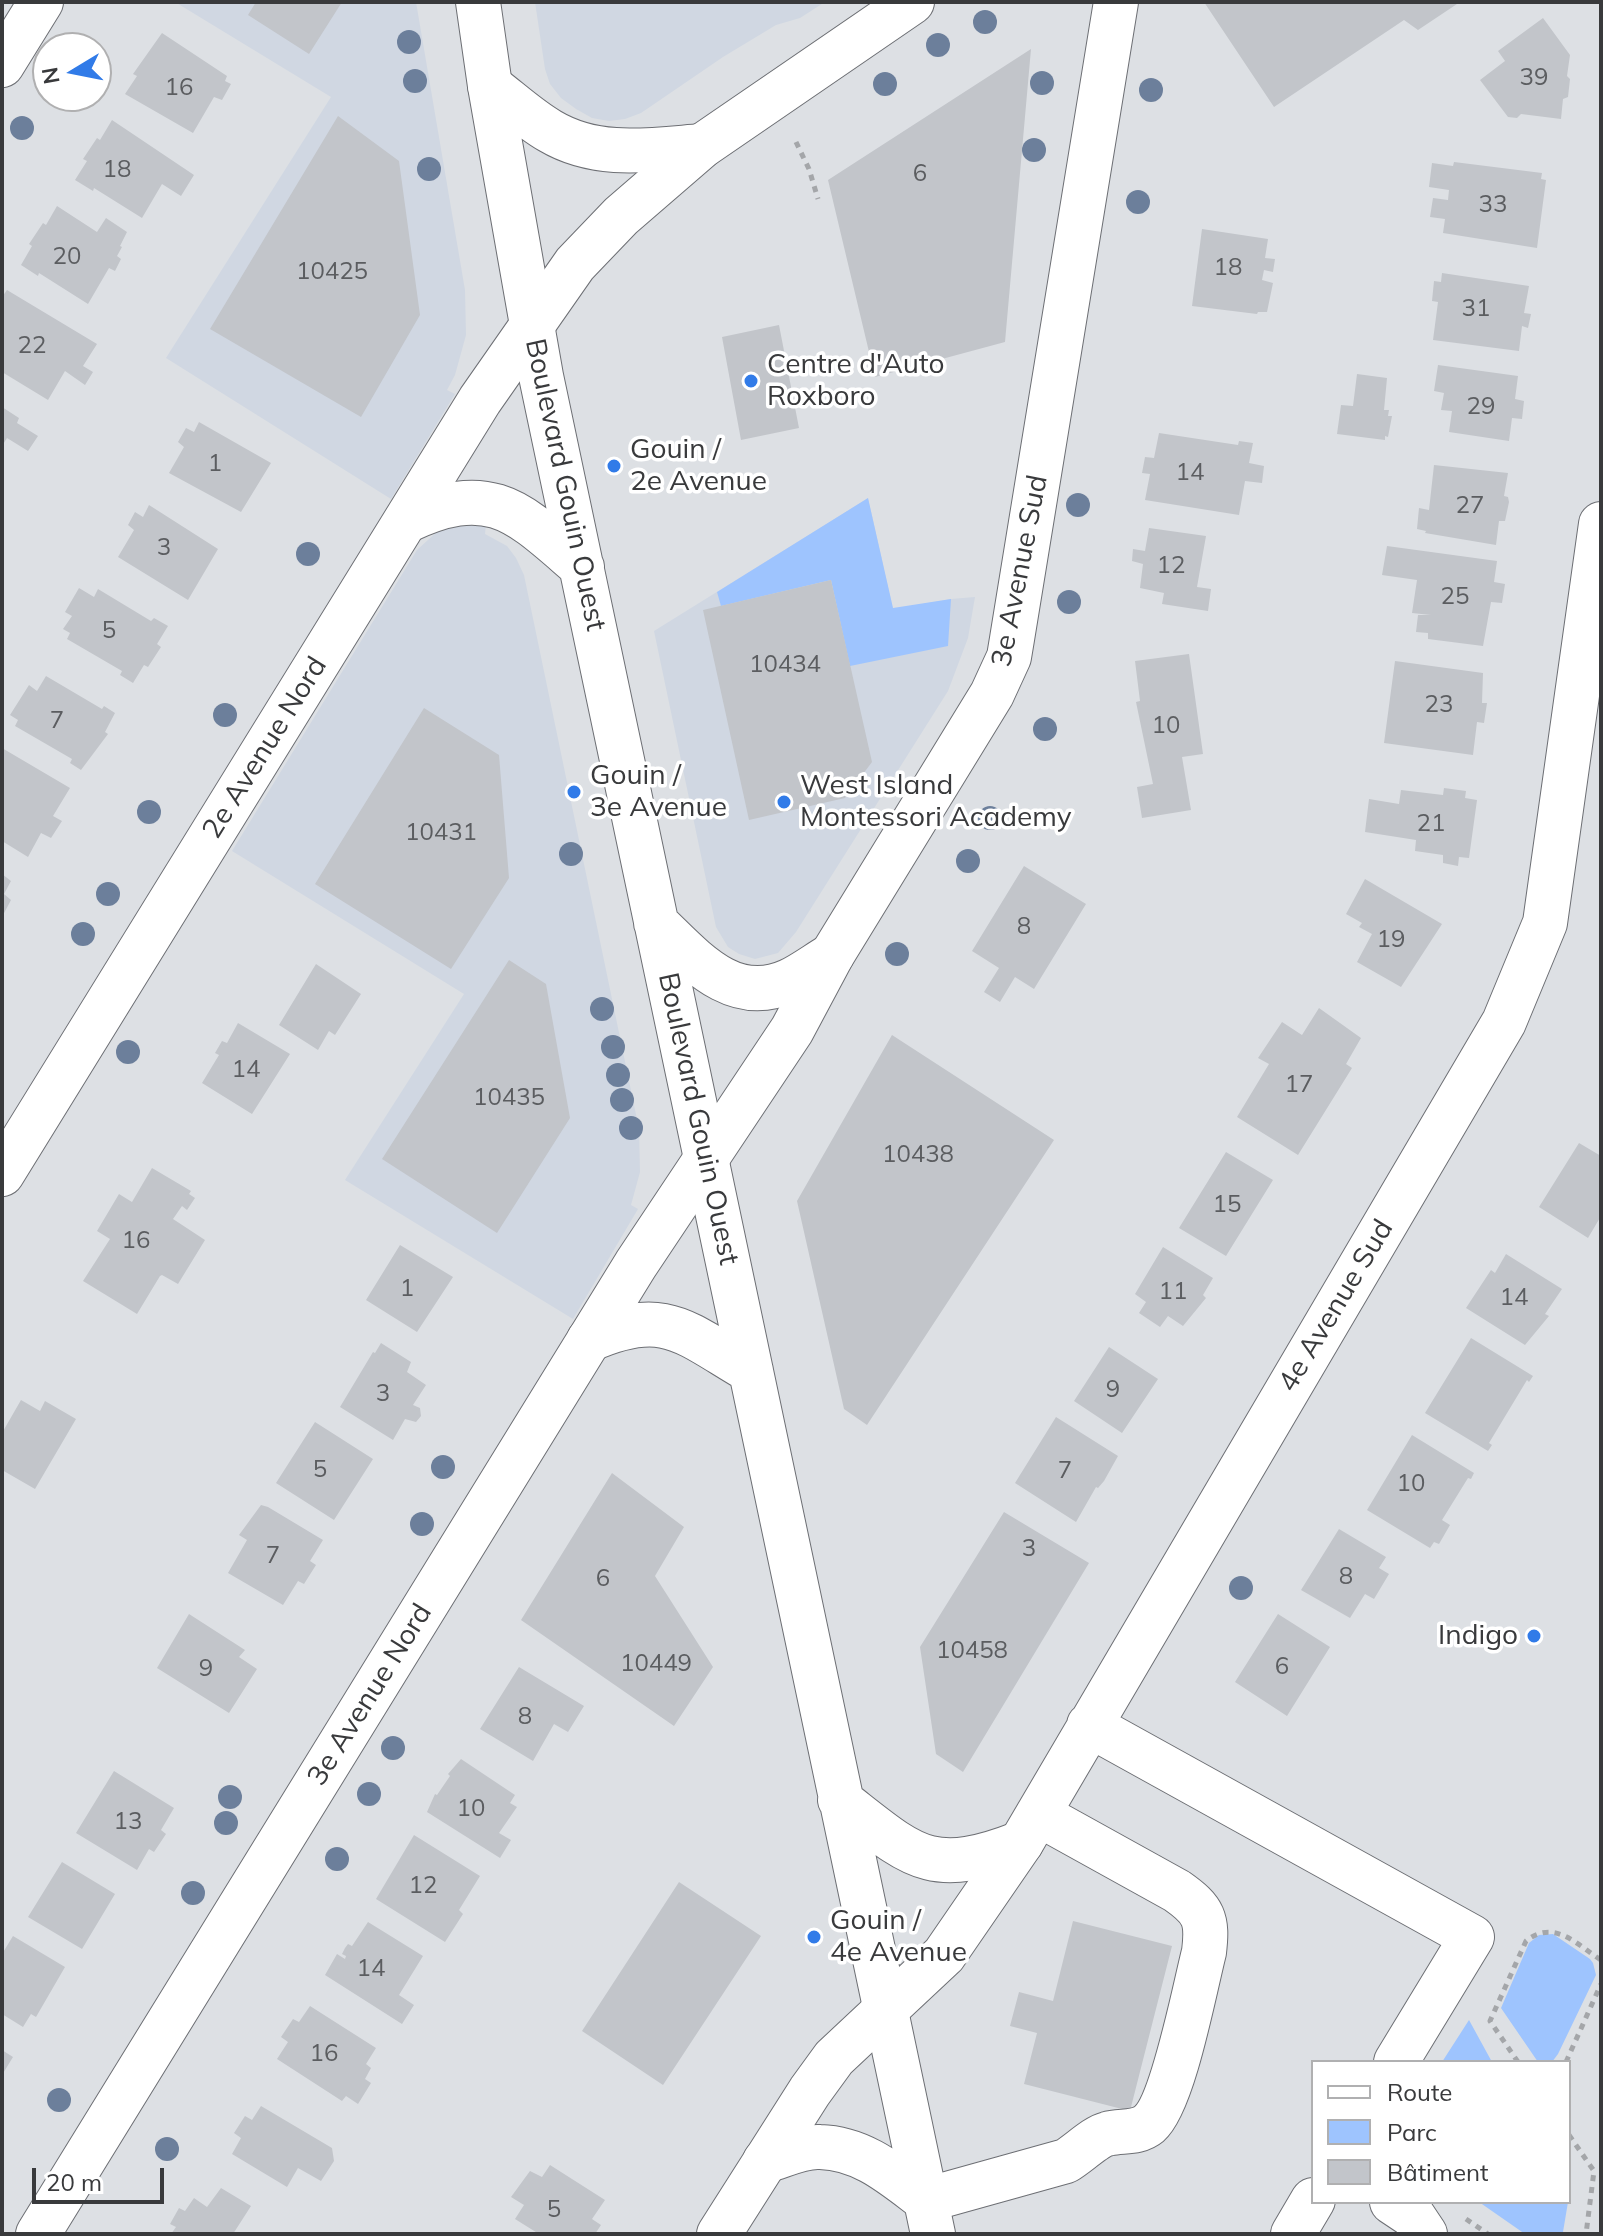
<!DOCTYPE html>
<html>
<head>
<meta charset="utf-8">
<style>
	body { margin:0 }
	#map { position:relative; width:1603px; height:2236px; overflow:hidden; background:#dde0e4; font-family:Mulish,sans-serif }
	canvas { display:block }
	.frame { position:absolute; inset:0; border:4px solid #393a3c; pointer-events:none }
	.legend { position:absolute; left:1311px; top:2060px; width:260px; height:144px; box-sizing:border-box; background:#fff; border:2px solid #b0b0b1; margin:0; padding:10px 14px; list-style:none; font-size:24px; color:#393a3c }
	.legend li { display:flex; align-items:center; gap:16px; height:40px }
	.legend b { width:40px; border:2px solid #b0b0b1 }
	.north { position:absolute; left:32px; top:32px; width:80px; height:80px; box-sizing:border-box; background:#fff; border:2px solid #b0b0b1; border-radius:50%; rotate:260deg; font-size:22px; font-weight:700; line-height:32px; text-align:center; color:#393a3c }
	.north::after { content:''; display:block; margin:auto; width:28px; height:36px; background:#317be8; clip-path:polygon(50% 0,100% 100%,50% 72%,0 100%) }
	.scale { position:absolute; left:32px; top:2168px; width:132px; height:36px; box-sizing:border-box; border:4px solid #393a3c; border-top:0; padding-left:10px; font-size:24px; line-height:28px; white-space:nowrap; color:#393a3c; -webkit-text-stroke:6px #fff; paint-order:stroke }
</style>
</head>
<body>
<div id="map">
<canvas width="1603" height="2236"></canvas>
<div class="frame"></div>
<ul class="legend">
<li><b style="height:10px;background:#fff"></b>Route</li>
<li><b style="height:22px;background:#9ec4fe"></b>Parc</li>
<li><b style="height:22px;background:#c2c5ca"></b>Bâtiment</li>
</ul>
<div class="north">N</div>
<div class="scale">20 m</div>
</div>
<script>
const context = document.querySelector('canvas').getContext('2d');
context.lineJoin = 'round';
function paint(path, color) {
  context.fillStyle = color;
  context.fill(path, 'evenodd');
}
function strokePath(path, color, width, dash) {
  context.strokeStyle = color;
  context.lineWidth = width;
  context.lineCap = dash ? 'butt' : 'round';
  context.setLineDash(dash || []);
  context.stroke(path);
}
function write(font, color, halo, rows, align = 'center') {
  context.font = font + ' Mulish,sans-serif';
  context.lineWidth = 7;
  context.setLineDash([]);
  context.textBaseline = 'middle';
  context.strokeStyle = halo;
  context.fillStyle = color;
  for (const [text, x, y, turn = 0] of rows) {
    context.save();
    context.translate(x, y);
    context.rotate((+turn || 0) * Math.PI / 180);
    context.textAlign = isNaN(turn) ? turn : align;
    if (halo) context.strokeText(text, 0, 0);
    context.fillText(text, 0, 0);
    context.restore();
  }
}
const built = new Path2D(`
	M 175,2 L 416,2 L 465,290 L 466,335 L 455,375 L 447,390 L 455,394 L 391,499 L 166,358 L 331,97 Z
	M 535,2 L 825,2 L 800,18 L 776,25 L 723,57 L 641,113 L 625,119 L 609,121 L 592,118 L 576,109 L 561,98 L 550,84 L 545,69 Z
	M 868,498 L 893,609 L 951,599 L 975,597 L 968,638 L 948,691 L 796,932 L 778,953 L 755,959 L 739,954 L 728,947 L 716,927 L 654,631 Z
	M 486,524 L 485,534 L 507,546 L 516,558 L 524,575 L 639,1129 L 640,1172 L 631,1205 L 638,1209 L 573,1319 L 345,1180 L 464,994 L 232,851 L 417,550 L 440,529 L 455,525 Z`);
const green = new Path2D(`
	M 868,498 L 893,608 L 951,599 L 948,646 L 850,666 L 831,580 L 721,606 L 717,592 Z
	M 1553,1934 L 1590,1959 L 1593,1963 L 1596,1975 L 1558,2054 L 1552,2062 L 1538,2062 L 1501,2008 L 1529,1943 L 1539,1935 Z
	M 1469,2020 L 1492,2062 L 1442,2062 Z
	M 1479,2202 L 1568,2202 L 1563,2232 L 1562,2234 L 1525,2234 Z`);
const building = new Path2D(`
	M 256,2 L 342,2 L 309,54 L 248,15 Z
	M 1204,2 L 1460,2 L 1418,30 L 1404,20 L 1274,107 Z
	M 1543,18 L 1570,55 L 1567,76 L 1570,79 L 1568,97 L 1563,99 L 1561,119 L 1521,114 L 1517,118 L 1508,117 L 1480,80 L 1505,61 L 1498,51 Z
	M 162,33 L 227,76 L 225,81 L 231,84 L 222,100 L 214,97 L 193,133 L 125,94 L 137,76 L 133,74 Z
	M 1031,49 L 1005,342 L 875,377 L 828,180 Z
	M 338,116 L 399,161 L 420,315 L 361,417 L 210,329 Z
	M 112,120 L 194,175 L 181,196 L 162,184 L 142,218 L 94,188 L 93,191 L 75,180 L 87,161 L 83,159 L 97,138 L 100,140 Z
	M 1454,162 L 1542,173 L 1541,179 L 1546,180 L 1537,248 L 1443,233 L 1445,219 L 1430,217 L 1433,198 L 1448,200 L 1449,190 L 1429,187 L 1432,163 L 1453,166 Z
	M 57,206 L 97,232 L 106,218 L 127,232 L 120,246 L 122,247 L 117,256 L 121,259 L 115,271 L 109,268 L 88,304 L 39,273 L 38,276 L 21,265 L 32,246 L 29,244 L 43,223 L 46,225 Z
	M 1202,229 L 1268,239 L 1265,258 L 1275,259 L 1273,272 L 1264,270 L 1262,280 L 1273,283 L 1267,312 L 1258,312 L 1257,314 L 1192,306 Z
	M 1442,273 L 1529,286 L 1524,313 L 1531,314 L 1528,328 L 1522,326 L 1519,351 L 1433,340 L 1438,302 L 1432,301 L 1434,281 L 1441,282 Z
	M 7,290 L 97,344 L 83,366 L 93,372 L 85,385 L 65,371 L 48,400 L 2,372 L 2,297 Z
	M 779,325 L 799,428 L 741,440 L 722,337 Z
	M 1438,365 L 1518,376 L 1515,399 L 1524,401 L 1522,419 L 1512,418 L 1509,441 L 1449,432 L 1452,411 L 1441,410 L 1444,393 L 1434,391 Z
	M 1357,374 L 1387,378 L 1384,410 L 1389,410 L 1388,416 L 1392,416 L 1388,437 L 1385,436 L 1385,440 L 1337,434 L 1341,405 L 1353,406 Z
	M 2,407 L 19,418 L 17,423 L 38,436 L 28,451 L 7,438 L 2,446 Z
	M 199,422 L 271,463 L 241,512 L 169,473 L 184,447 L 178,442 L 186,428 L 194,432 Z
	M 1159,433 L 1238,445 L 1239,441 L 1253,443 L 1249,463 L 1264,466 L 1262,483 L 1245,481 L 1239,515 L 1145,500 L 1150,474 L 1142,473 L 1145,457 L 1154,458 Z
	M 1434,465 L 1508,473 L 1504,496 L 1508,497 L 1509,502 L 1505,521 L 1499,521 L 1496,545 L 1425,533 L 1426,531 L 1417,529 L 1419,508 L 1429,510 Z
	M 149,505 L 218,549 L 188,600 L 118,557 L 134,530 L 128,525 L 135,512 L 143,517 Z
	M 1149,528 L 1206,536 L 1197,587 L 1211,589 L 1208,611 L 1162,604 L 1164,593 L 1140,588 L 1143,564 L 1132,561 L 1133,549 L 1145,551 Z
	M 1387,546 L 1497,561 L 1494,582 L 1505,584 L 1502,603 L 1491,602 L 1483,646 L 1428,639 L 1428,633 L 1416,632 L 1418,615 L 1431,615 L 1412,613 L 1417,580 L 1382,575 Z
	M 831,580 L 872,762 L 845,798 L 749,820 L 703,610 Z
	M 79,588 L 94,597 L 98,589 L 151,621 L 154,618 L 168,626 L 157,644 L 161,647 L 148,667 L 144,665 L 133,683 L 120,675 L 122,671 L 67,639 L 70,633 L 63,629 L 72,616 L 65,612 Z
	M 1189,654 L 1203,754 L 1182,757 L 1191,810 L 1142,818 L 1137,787 L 1153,784 L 1136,702 L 1140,701 L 1135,661 Z
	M 1395,661 L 1483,673 L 1482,703 L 1487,703 L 1484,723 L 1477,722 L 1473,755 L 1384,743 Z
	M 46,676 L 102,709 L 104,706 L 115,713 L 105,732 L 108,734 L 81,770 L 70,763 L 72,759 L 15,726 L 18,720 L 10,715 L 29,685 L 37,691 Z
	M 424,708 L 499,755 L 509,878 L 451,969 L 315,884 Z
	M 2,748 L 70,788 L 53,816 L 62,821 L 51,838 L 41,833 L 28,857 L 2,841 Z
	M 1444,788 L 1466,791 L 1465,798 L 1477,800 L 1469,858 L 1459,857 L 1458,866 L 1443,863 L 1443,855 L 1415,851 L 1416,840 L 1365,832 L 1369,799 L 1399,804 L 1401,790 L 1443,795 Z
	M 1024,866 L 1086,904 L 1034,989 L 1015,977 L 1000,1002 L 984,992 L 999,968 L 972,951 Z
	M 2,874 L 11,881 L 4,894 L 11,900 L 2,917 Z
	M 1365,879 L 1442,924 L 1401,987 L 1357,962 L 1372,934 L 1359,927 L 1362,923 L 1346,914 Z
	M 509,960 L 546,984 L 570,1118 L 497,1233 L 382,1159 Z
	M 316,964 L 361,994 L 335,1035 L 329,1031 L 318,1050 L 279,1025 Z
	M 1319,1008 L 1361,1038 L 1346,1064 L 1352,1068 L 1298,1155 L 1237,1117 L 1269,1064 L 1258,1058 L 1282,1022 L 1302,1035 Z
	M 238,1023 L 290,1054 L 252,1114 L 202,1083 L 219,1055 L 215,1053 L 222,1041 L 227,1043 Z
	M 892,1035 L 1054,1140 L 867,1425 L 844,1409 L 797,1201 Z
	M 1579,1143 L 1601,1156 L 1601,1216 L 1588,1238 L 1539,1207 Z
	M 1226,1152 L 1273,1180 L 1226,1256 L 1179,1228 Z
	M 152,1168 L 191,1191 L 189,1194 L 195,1198 L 187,1210 L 182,1206 L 173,1219 L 205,1240 L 178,1284 L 162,1275 L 160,1276 L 137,1314 L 83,1281 L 110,1239 L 97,1231 L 119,1194 L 132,1202 Z
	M 400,1245 L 453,1277 L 417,1332 L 366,1300 Z
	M 1163,1247 L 1213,1278 L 1203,1295 L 1206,1298 L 1183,1326 L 1168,1316 L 1160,1327 L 1139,1313 L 1146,1302 L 1135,1294 Z
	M 1506,1254 L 1562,1289 L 1545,1314 L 1549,1316 L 1525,1345 L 1466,1308 L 1491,1270 L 1495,1273 Z
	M 1471,1338 L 1533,1376 L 1529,1382 L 1527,1380 L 1489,1443 L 1492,1445 L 1488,1451 L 1425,1413 Z
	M 381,1343 L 411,1362 L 407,1372 L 426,1385 L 413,1405 L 420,1408 L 421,1416 L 416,1422 L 405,1419 L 393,1440 L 340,1407 L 373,1352 L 375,1353 Z
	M 1109,1347 L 1158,1379 L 1122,1433 L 1074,1401 Z
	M 21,1400 L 40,1411 L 45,1401 L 76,1419 L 35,1489 L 2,1470 L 2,1433 Z
	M 1056,1417 L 1118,1456 L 1104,1481 L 1098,1488 L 1096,1487 L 1076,1522 L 1015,1483 Z
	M 315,1422 L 373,1459 L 334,1520 L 276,1483 Z
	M 1412,1435 L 1474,1473 L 1471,1479 L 1468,1478 L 1442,1520 L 1450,1525 L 1439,1544 L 1434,1542 L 1430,1548 L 1367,1510 Z
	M 612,1473 L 684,1527 L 655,1576 L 713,1667 L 674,1726 L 521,1620 Z
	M 261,1505 L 268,1507 L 323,1540 L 310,1561 L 316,1565 L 304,1584 L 298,1581 L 283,1605 L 228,1573 L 247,1540 L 239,1535 Z
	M 1004,1512 L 1089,1563 L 963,1772 L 936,1754 L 920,1647 Z
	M 1339,1529 L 1386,1557 L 1379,1568 L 1389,1574 L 1374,1599 L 1365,1594 L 1350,1618 L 1301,1590 Z
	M 189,1614 L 245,1650 L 239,1657 L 257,1669 L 229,1713 L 157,1668 Z
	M 1278,1614 L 1330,1647 L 1287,1716 L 1235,1682 Z
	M 519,1667 L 584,1706 L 568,1732 L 554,1724 L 533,1761 L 480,1729 Z
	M 461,1759 L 515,1795 L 510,1803 L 517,1807 L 499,1833 L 511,1840 L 500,1858 L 427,1812 L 435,1794 L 437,1795 L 450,1776 L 448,1774 Z
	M 114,1771 L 174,1808 L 161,1830 L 166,1834 L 154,1852 L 149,1849 L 137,1870 L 76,1833 Z
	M 414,1835 L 480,1876 L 459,1910 L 463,1914 L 445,1942 L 376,1899 Z
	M 62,1862 L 115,1894 L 82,1949 L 28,1917 Z
	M 679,1882 L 761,1936 L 663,2085 L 582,2031 Z
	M 1073,1921 L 1172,1946 L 1130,2111 L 1024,2084 L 1037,2033 L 1010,2026 L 1019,1992 L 1053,2001 Z
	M 368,1922 L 423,1956 L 399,1995 L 414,2005 L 402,2024 L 325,1975 L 337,1954 L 345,1959 L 346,1956 L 342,1954 L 345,1948 L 348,1944 L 352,1946 Z
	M 13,1936 L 65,1967 L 36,2017 L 31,2014 L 23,2027 L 2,2014 L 2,1954 Z
	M 310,2006 L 376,2048 L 366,2064 L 371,2068 L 365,2079 L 371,2083 L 358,2104 L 346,2096 L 342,2101 L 277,2059 L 288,2042 L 281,2037 L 293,2019 L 299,2022 Z
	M 2,2050 L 13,2057 L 2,2075 Z
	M 261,2106 L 332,2148 L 334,2161 L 321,2181 L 298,2168 L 287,2187 L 232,2154 L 241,2138 L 234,2133 L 245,2116 L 252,2120 Z
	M 550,2165 L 605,2200 L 592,2219 L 601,2225 L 595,2234 L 539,2234 L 515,2219 L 524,2205 L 511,2197 L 530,2171 L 542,2177 Z
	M 221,2188 L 251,2206 L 233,2234 L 171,2234 L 176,2227 L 170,2224 L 179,2208 L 185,2211 L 194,2198 L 207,2207 Z`);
const path = new Path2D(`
	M 796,142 L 809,169 L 818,199
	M 1518,2062 L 1490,2021 L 1526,1941 C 1554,1919 1575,1943 1601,1960
	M 1566,2062 L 1601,1984
	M 1569,2135 L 1594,2171 L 1586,2234
	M 1466,2219 L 1488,2234`);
const minor = new Path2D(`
	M 478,2 L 490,86
	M 2,65 L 41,2
	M 2,1174 L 480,400 L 575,264 L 621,216 L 702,146 L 912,2
	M 1089,1725 L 1472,1937 L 1396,2062
	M 926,2200 L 1066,2161 C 1078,2154 1095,2137 1107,2134 C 1121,2130 1137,2134 1149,2124 C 1173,2104 1195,1987 1204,1952 C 1208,1919 1204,1910 1177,1891 L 1038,1814
	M 1392,2202 L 1413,2216 L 1425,2234
	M 38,2234 L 636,1264 L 792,1030 L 832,955 L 992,694 L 1009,657 L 1012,639 L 1116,2
	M 719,2234 L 810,2091 L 834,2058 L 944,1955 L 1021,1843 L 1504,1022 L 1545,923 L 1601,524
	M 1293,2234 L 1313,2200`);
const major = new Path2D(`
	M 490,86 L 541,376 L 933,2234
	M 490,86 C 510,101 529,119 550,131 C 597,159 650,150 702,146
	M 406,521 C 492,480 519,513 582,567
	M 656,923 C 693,958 732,1007 789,981 C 804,974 818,963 832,955
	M 589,1340 C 666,1306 685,1333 751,1371
	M 840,1800 C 912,1856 929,1879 1021,1843
	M 765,2161 C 783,2156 802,2146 820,2147 C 863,2148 894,2176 926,2200`);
const trees = [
	[985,22],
	[409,42],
	[938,45],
	[415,81],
	[1042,83],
	[885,84],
	[1151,90],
	[22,128],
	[1034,150],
	[429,169],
	[1138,202],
	[1078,505],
	[308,554],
	[1069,602],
	[225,715],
	[1045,729],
	[149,812],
	[990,818],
	[571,854],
	[968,861],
	[108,894],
	[83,934],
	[897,954],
	[602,1009],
	[613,1047],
	[128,1052],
	[618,1075],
	[622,1100],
	[631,1128],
	[443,1467],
	[422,1524],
	[1241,1588],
	[393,1748],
	[369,1794],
	[230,1797],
	[226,1823],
	[337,1859],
	[193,1893],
	[59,2100],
	[167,2149]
];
const markers = [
	[751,381,8,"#317be8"],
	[614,466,8,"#317be8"],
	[574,792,8,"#317be8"],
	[784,802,8,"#317be8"],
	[1534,1636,8,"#317be8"],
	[814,1937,8,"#317be8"]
];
const numberNames = [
	["39",1534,78],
	["16",179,88],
	["18",117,170],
	["6",920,174],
	["33",1493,205],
	["20",67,257],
	["18",1228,268],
	["10425",332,272],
	["31",1476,309],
	["22",32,346],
	["29",1481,407],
	["1",215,464],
	["14",1190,473],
	["27",1470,506],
	["3",164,548],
	["12",1171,566],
	["25",1455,597],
	["5",109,631],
	["10434",785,665],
	["23",1439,705],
	["7",57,721],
	["10",1166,726],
	["21",1431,824],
	["10431",441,833],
	["8",1024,927],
	["19",1391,940],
	["14",246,1070],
	["17",1299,1085],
	["10435",509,1098],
	["10438",918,1155],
	["15",1227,1205],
	["16",136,1241],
	["1",407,1289],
	["11",1173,1292],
	["14",1514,1298],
	["9",1113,1390],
	["3",383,1394],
	["5",320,1470],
	["7",1065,1471],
	["10",1411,1484],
	["3",1029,1549],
	["7",273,1556],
	["8",1346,1577],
	["6",603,1579],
	["10458",972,1651],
	["10449",656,1664],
	["6",1282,1667],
	["9",206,1669],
	["8",525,1717],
	["10",471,1809],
	["13",128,1822],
	["12",423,1886],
	["14",371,1969],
	["16",324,2054],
	["5",554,2210]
];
const poiNames = [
	["Centre d'Auto",767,365],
	["Roxboro",767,397],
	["Gouin /",630,450],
	["2e Avenue",630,482],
	["Gouin /",590,776],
	["3e Avenue",590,808],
	["West Island",800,786],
	["Montessori Academy",800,818],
	["Indigo",1518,1636,"right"],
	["Gouin /",830,1921],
	["4e Avenue",830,1953]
];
const streetNames = [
	["Boulevard Gouin Ouest",565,485,78],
	["3e Avenue Sud",1020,571,-79],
	["2e Avenue Nord",265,748,-58],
	["Boulevard Gouin Ouest",698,1119,78],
	["4e Avenue Sud",1336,1306,-59],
	["3e Avenue Nord",370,1695,-58]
];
paint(built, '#d0d7e2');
paint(green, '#9ec4fe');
paint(building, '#c2c5ca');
strokePath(minor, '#6d6f74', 46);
strokePath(major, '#6d6f74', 46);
strokePath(path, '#a4a6a9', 5, [6, 6]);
strokePath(minor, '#fff', 44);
strokePath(major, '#fff', 44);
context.fillStyle = '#6c7f9b';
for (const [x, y] of trees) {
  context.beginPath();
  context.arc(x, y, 12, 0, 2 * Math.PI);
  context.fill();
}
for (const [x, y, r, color] of markers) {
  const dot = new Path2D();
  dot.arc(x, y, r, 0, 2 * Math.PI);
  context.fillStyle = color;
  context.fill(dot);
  strokePath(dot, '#fff', 3);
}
write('24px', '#5b5d60', null, numberNames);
write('28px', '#393a3c', '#fff', poiNames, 'left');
write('28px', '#393a3c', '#fff', streetNames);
</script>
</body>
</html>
